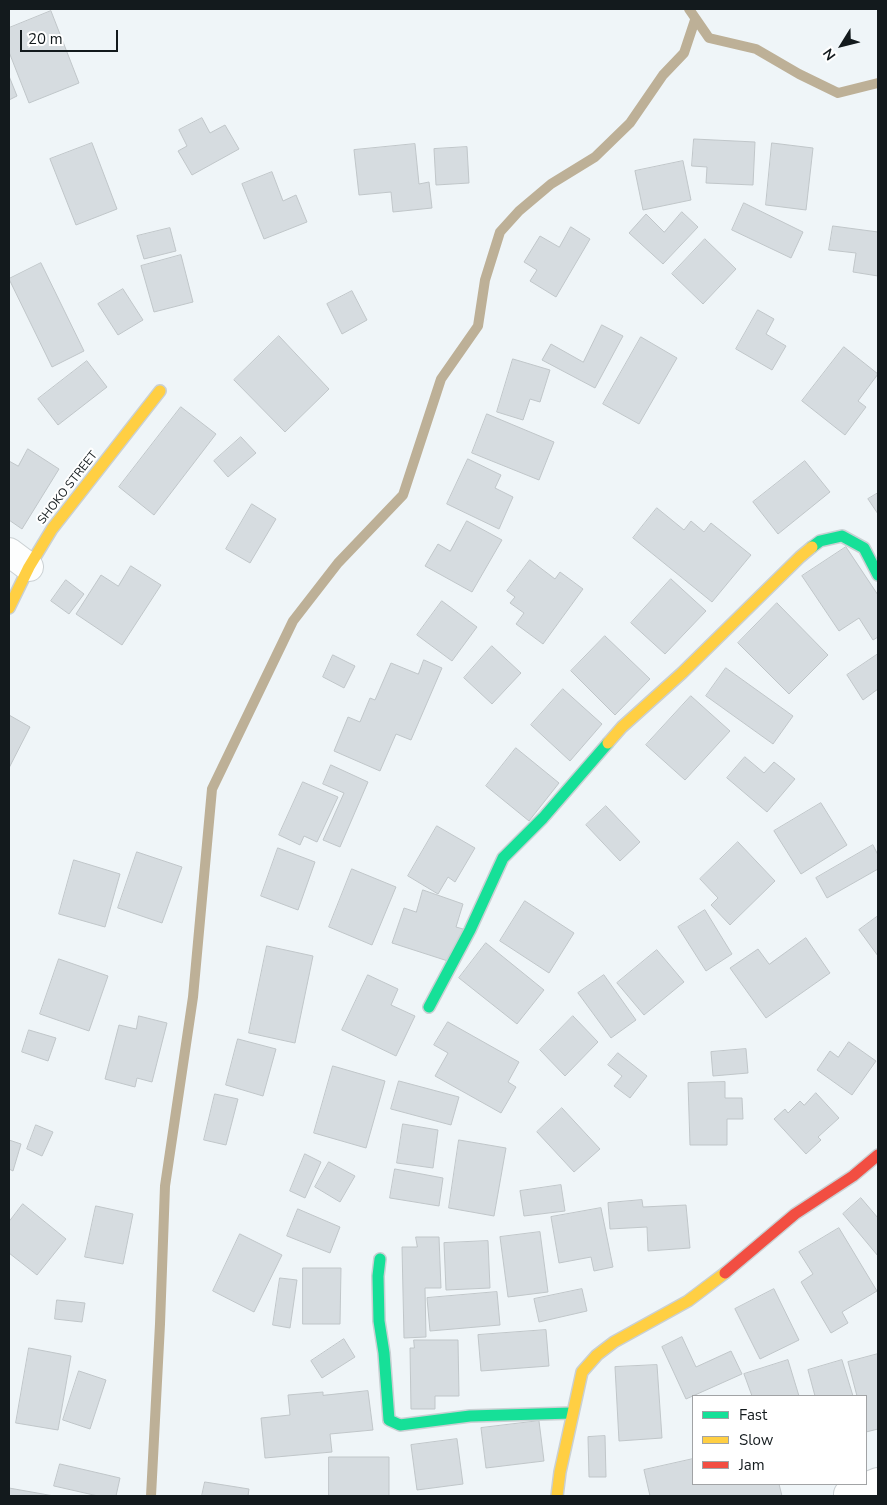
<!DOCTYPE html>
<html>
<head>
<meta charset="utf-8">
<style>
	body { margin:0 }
	#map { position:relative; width:887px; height:1505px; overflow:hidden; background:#eff5f8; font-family:"Nunito Sans",sans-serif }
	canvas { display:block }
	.frame { position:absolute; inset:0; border:10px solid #131a1d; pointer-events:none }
	.legend { position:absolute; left:692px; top:1395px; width:175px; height:90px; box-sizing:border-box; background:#fff; border:1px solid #a1a3a5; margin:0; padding:6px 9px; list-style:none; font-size:15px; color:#131a1d }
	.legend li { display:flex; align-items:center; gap:10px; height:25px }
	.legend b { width:25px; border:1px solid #a1a3a5 }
	.north { position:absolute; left:817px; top:20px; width:50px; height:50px; -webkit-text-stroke:4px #fff; paint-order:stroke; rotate:234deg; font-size:14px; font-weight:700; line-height:20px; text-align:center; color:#131a1d }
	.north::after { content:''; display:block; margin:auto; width:18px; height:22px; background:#131a1d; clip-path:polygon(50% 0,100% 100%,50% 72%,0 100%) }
	.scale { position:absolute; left:20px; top:30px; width:98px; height:22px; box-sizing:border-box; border:2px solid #131a1d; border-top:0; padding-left:6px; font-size:15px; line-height:18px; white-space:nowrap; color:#131a1d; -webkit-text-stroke:4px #fff; paint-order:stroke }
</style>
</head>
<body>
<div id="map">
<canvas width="887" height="1505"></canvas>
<div class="frame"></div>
<ul class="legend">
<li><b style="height:6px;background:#16e098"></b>Fast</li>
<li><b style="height:6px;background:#ffcf43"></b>Slow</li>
<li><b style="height:6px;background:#f24e42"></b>Jam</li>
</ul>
<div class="north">N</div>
<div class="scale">20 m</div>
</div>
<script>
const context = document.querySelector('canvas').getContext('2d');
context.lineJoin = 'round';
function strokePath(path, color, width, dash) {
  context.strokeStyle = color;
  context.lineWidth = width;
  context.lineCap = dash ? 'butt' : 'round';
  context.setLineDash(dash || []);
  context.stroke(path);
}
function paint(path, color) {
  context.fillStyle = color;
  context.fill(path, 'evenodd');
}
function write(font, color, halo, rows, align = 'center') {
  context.font = font + ' "Nunito Sans",sans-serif';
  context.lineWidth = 4;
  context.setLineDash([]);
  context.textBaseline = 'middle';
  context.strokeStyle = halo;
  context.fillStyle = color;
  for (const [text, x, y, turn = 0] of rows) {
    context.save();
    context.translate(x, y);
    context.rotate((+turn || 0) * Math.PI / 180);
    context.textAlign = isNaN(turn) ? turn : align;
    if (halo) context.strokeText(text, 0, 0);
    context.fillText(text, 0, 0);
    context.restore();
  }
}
const stream = new Path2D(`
	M 689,9 L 709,38 L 756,49 L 799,74 L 838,93 L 878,83
	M 151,1496 L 160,1324 L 165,1186 L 193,997 L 212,789 L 293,621 L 338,563 L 403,495 L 441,379 L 478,326 L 485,280 L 500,232 L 519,211 L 551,184 L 595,157 L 630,123 L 663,75 L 684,53 L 695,20`);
const building = new Path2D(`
	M 51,11 L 79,83 L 29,103 L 9,52 L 9,28 Z
	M 9,76 L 17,96 L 9,100 Z
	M 202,118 L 210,133 L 225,125 L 239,149 L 192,175 L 178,151 L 187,146 L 179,130 Z
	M 694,139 L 755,142 L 753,185 L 706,183 L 707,167 L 692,166 Z
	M 92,143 L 117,209 L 76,225 L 50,159 Z
	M 772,143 L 813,148 L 806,210 L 766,205 Z
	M 415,144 L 419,184 L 429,182 L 432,208 L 393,212 L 391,192 L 359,195 L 354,150 Z
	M 467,147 L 469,183 L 436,185 L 434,149 Z
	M 683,161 L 691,200 L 643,210 L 635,171 Z
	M 272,172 L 283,201 L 296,195 L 307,222 L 264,239 L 242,184 Z
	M 744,203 L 803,232 L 791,258 L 732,230 Z
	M 682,212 L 698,227 L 663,264 L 629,233 L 646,214 L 664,232 Z
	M 833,226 L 878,232 L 878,276 L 853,272 L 856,253 L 829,250 Z
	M 571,227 L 590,239 L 556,297 L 530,281 L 537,270 L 524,262 L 540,236 L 559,247 Z
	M 170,228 L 176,251 L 144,259 L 137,236 Z
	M 705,239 L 736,269 L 703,304 L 672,274 Z
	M 181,255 L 193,302 L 154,312 L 141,266 Z
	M 41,263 L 84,351 L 52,367 L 9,279 Z
	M 123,289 L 143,320 L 118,335 L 98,304 Z
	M 352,291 L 367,320 L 342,334 L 327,304 Z
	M 758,310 L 774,319 L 766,334 L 786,346 L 772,370 L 736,349 Z
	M 602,325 L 623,336 L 595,388 L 542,360 L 551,344 L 583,362 Z
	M 279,336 L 329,389 L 285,432 L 234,380 Z
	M 641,337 L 677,358 L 639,424 L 603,404 Z
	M 844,347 L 878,374 L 858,401 L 866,407 L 845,435 L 802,401 Z
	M 513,359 L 550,370 L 540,402 L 530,399 L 523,420 L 497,412 Z
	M 87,361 L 107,387 L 58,425 L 38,399 Z
	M 181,407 L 216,434 L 154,515 L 119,487 Z
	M 487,414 L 554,442 L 539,480 L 472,453 Z
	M 241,437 L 256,453 L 228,477 L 214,461 Z
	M 28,449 L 59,469 L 22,529 L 9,520 L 9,461 L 18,466 Z
	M 468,459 L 501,475 L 495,488 L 513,497 L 499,529 L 447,504 Z
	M 805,461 L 830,492 L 778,534 L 753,502 Z
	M 878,493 L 878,514 L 868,499 Z
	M 252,504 L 276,519 L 250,563 L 226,549 Z
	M 657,508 L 684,530 L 691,521 L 704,532 L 711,523 L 751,555 L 712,602 L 633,538 Z
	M 467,521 L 502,540 L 472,592 L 425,566 L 438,544 L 450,551 Z
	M 846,547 L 878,595 L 878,637 L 873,640 L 859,618 L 839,631 L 802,576 Z
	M 530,560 L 555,579 L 560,572 L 583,589 L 543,644 L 516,624 L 524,613 L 510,603 L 515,597 L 507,591 Z
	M 131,566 L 161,585 L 122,645 L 76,614 L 101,575 L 118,586 Z
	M 671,579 L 706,611 L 665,654 L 631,623 Z
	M 66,580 L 84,594 L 69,614 L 51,601 Z
	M 442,601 L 477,627 L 452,661 L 417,635 Z
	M 777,603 L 828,655 L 789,694 L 738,643 Z
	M 605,636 L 650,679 L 615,715 L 571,671 Z
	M 492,646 L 521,673 L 492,704 L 464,678 Z
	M 878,654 L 878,689 L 863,700 L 847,675 Z
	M 333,655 L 355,666 L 344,688 L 323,677 Z
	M 424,660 L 442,668 L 411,740 L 396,734 L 380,771 L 334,751 L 348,717 L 360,722 L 370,698 L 375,700 L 391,663 L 418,674 Z
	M 726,668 L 793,716 L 773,744 L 706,696 Z
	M 563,689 L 602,724 L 570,761 L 531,725 Z
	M 691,696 L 730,731 L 685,780 L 646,745 Z
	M 9,715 L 30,727 L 9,768 Z
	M 516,748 L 559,783 L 529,821 L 486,786 Z
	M 745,757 L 764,773 L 774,762 L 795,779 L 767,812 L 727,778 Z
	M 331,765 L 368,782 L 340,847 L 323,840 L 344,793 L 323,784 Z
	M 303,782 L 338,797 L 317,842 L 304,836 L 300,845 L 279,835 Z
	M 821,803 L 847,845 L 801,874 L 774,831 Z
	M 606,806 L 640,842 L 620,861 L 586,825 Z
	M 437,826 L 475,848 L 455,882 L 448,877 L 438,894 L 408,876 Z
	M 738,842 L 775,881 L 730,925 L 711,905 L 718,898 L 700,879 Z
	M 873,845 L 878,855 L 878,869 L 827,898 L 816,878 Z
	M 278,848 L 315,862 L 298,910 L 261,896 Z
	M 137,852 L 182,867 L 162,923 L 118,908 Z
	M 74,860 L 120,874 L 105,927 L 59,914 Z
	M 352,869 L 396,887 L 372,945 L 329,927 Z
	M 423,890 L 463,904 L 456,927 L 463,929 L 451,962 L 392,943 L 404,908 L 416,912 Z
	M 525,901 L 574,933 L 549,973 L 500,941 Z
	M 705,910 L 732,954 L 706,971 L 678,927 Z
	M 878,916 L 878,956 L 859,930 Z
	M 806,938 L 830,973 L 766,1018 L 730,968 L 758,949 L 769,964 Z
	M 486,943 L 544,990 L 517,1024 L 459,978 Z
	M 267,946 L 313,956 L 295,1043 L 249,1033 Z
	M 657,950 L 684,982 L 644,1015 L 617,983 Z
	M 59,959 L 108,976 L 89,1031 L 40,1014 Z
	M 368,975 L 398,989 L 391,1005 L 415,1016 L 396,1056 L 342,1030 Z
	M 604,975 L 636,1020 L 611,1038 L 578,993 Z
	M 139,1016 L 167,1023 L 152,1082 L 137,1078 L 135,1087 L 105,1079 L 119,1025 L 136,1029 Z
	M 573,1016 L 598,1042 L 565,1076 L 540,1050 Z
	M 448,1022 L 519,1062 L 508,1082 L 516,1087 L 501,1113 L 435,1076 L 448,1053 L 434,1045 Z
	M 29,1030 L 56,1038 L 48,1061 L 22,1052 Z
	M 238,1039 L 276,1049 L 263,1096 L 226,1085 Z
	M 849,1042 L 876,1061 L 852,1095 L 817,1070 L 830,1051 L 838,1057 Z
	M 746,1049 L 748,1073 L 713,1076 L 711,1052 Z
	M 618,1053 L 647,1076 L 630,1098 L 614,1086 L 622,1076 L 608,1065 Z
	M 333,1066 L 385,1081 L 366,1148 L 314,1133 Z
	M 399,1081 L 459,1097 L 451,1125 L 391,1109 Z
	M 725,1082 L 725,1098 L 742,1098 L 743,1119 L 727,1119 L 727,1145 L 690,1145 L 688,1083 Z
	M 816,1093 L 839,1118 L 818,1137 L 821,1140 L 806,1154 L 774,1119 L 785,1109 L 788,1113 L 800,1101 L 804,1105 Z
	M 215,1094 L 238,1099 L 226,1145 L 204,1140 Z
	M 562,1108 L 600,1149 L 574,1172 L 537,1132 Z
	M 403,1124 L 438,1130 L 433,1168 L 397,1163 Z
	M 36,1125 L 53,1132 L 42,1156 L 27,1149 Z
	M 9,1140 L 21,1144 L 13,1171 L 9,1169 Z
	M 459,1140 L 506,1148 L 494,1216 L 449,1208 Z
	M 305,1154 L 321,1162 L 305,1198 L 290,1191 Z
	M 329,1162 L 355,1176 L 340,1202 L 315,1187 Z
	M 395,1169 L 443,1178 L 439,1206 L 390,1198 Z
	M 561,1185 L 565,1211 L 524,1216 L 520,1191 Z
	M 861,1198 L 878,1218 L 878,1256 L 843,1214 Z
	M 642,1200 L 643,1207 L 686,1205 L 690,1248 L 648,1251 L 647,1227 L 610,1229 L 608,1203 Z
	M 23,1204 L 66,1239 L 37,1275 L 9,1253 L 9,1222 Z
	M 96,1206 L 133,1214 L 123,1264 L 85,1257 Z
	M 601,1208 L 613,1267 L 594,1271 L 591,1257 L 559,1263 L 551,1217 Z
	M 298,1209 L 340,1227 L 330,1253 L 287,1236 Z
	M 839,1228 L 877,1291 L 842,1312 L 848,1323 L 831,1333 L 801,1282 L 813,1274 L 799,1252 Z
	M 540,1232 L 548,1292 L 508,1297 L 500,1237 Z
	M 240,1234 L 282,1255 L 254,1312 L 213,1291 Z
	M 416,1237 L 439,1237 L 441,1288 L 425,1288 L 426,1337 L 404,1338 L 402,1247 L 417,1247 Z
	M 488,1241 L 490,1288 L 446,1290 L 444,1243 Z
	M 303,1268 L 341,1268 L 340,1324 L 303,1324 Z
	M 280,1278 L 297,1280 L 290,1328 L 273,1325 Z
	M 582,1289 L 587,1311 L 539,1322 L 534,1299 Z
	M 774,1289 L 799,1340 L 760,1359 L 735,1309 Z
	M 497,1292 L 500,1325 L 430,1331 L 427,1298 Z
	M 57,1300 L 85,1303 L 82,1322 L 55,1319 Z
	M 546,1330 L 549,1366 L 481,1371 L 478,1335 Z
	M 682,1337 L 696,1367 L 731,1351 L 742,1374 L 686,1399 L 662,1347 Z
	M 344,1339 L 355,1357 L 322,1378 L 311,1361 Z
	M 414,1340 L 458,1340 L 459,1396 L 435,1396 L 435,1409 L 411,1409 L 410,1348 L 414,1348 Z
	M 29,1348 L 71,1356 L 58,1430 L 16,1423 Z
	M 878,1354 L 878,1429 L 866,1432 L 866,1396 L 857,1396 L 848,1362 Z
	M 788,1360 L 799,1396 L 752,1396 L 744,1374 Z
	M 842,1360 L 853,1396 L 815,1396 L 808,1370 Z
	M 657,1365 L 662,1438 L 619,1441 L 615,1367 Z
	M 79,1371 L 106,1380 L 90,1429 L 63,1420 Z
	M 368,1391 L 373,1430 L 330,1434 L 332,1452 L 265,1458 L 261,1418 L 290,1415 L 288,1395 L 323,1392 L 323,1395 Z
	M 539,1421 L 544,1461 L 486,1468 L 481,1428 Z
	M 605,1436 L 606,1477 L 589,1477 L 588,1437 Z
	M 457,1439 L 463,1484 L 417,1490 L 411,1445 Z
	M 329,1457 L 389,1457 L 389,1496 L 329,1496 Z
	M 693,1459 L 693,1484 L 779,1484 L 782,1496 L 650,1496 L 644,1470 Z
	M 60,1464 L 120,1478 L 116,1496 L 98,1496 L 54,1486 Z
	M 205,1482 L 249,1489 L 248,1496 L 202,1496 Z
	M 9,1488 L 54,1496 L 9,1496 Z`);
const street = new Path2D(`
	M 9,552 L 29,567
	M 848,1494 L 878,1482`);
const fast = new Path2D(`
	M 812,547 L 820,541 L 842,536 L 864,548 L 878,575
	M 429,1007 L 470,930 L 503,858 L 543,818 L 608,743
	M 380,1259 L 378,1276 L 379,1321 L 384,1353 L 389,1420 L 400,1425 L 470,1416 L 572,1413`);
const slow = new Path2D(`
	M 9,608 L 29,567 L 52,529 L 160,391
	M 608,743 L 622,727 L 682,673 L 800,557 L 812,547
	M 557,1496 L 560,1472 L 582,1372 L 597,1355 L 614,1342 L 688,1301 L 725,1273`);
const jam = new Path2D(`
	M 725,1273 L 795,1214 L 853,1176 L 878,1155`);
const streetNames = [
	["SHOKO STREET",68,488,-52]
];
strokePath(stream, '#bdb097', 10);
paint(building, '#d6dce0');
strokePath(building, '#c0c6c9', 1);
strokePath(street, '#cad0d3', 30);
strokePath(fast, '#cad0d3', 14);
strokePath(slow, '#cad0d3', 14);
strokePath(jam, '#cad0d3', 14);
strokePath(street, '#fdfefe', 28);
strokePath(fast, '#16e098', 11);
strokePath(slow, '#ffcf43', 11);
strokePath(jam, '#f24e42', 11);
write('12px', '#131a1d', '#fff', streetNames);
</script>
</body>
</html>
